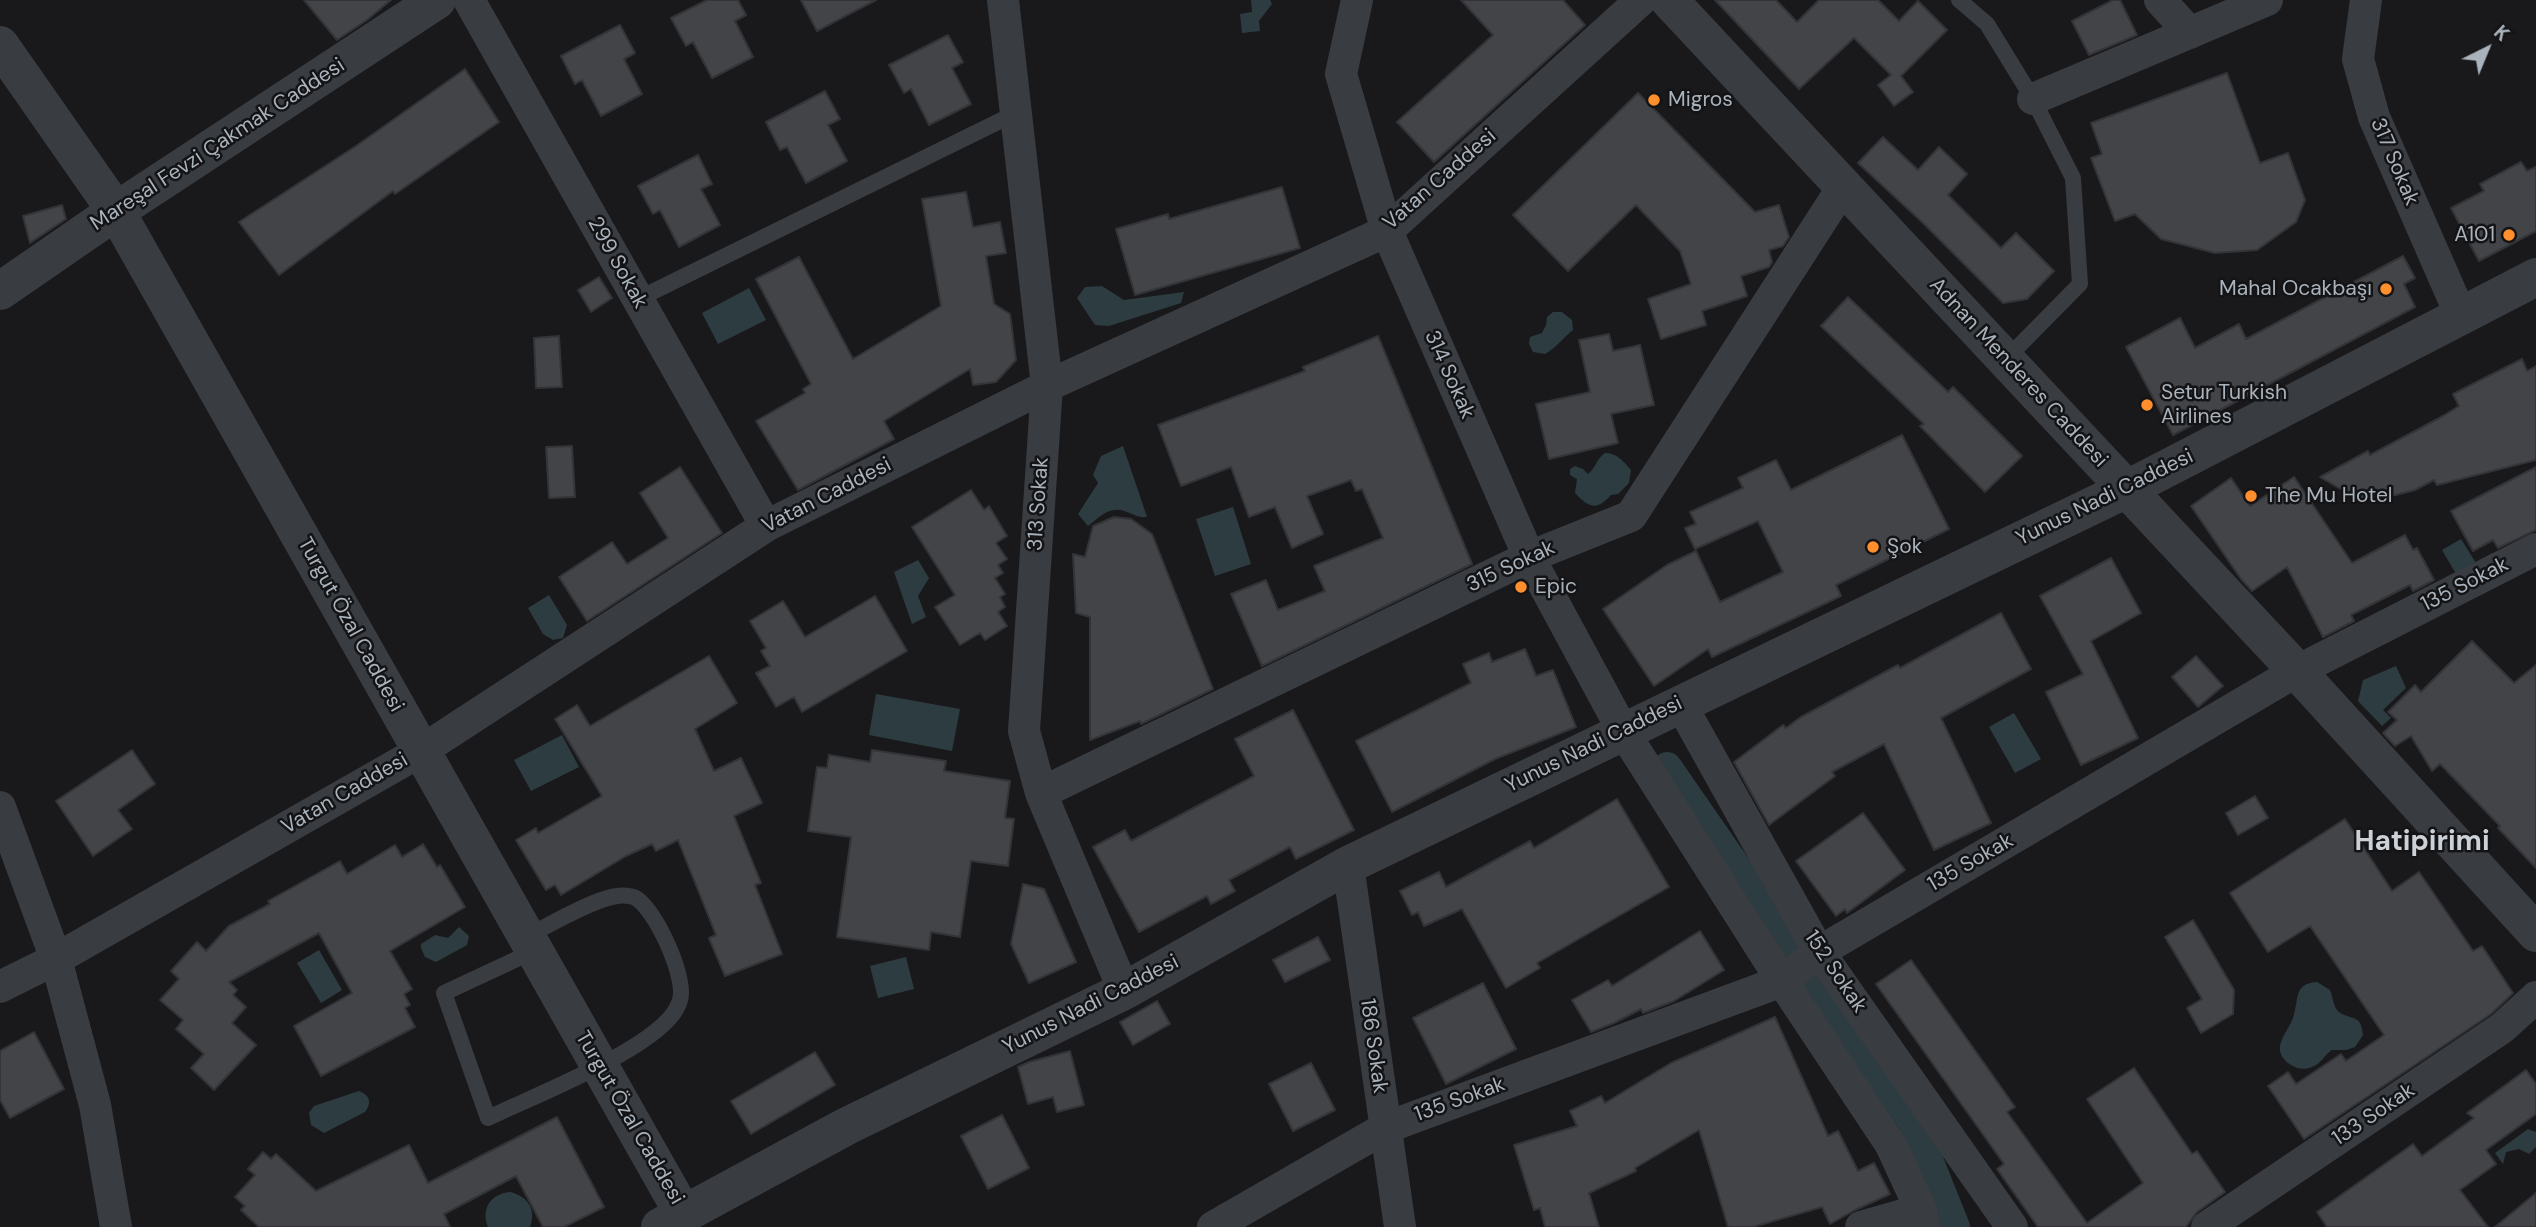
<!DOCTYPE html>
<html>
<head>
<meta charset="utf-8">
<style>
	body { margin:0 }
	#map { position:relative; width:2536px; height:1227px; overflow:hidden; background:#19191b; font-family:"DM Sans",sans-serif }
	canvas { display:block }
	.north { position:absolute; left:2452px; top:14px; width:70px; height:70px; -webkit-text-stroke:5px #141416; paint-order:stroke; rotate:43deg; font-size:19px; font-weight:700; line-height:28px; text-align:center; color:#aab3bc }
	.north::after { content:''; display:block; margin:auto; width:24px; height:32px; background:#aab3bc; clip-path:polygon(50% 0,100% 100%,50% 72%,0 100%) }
</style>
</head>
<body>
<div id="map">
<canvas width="2536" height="1227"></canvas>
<div class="north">K</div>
</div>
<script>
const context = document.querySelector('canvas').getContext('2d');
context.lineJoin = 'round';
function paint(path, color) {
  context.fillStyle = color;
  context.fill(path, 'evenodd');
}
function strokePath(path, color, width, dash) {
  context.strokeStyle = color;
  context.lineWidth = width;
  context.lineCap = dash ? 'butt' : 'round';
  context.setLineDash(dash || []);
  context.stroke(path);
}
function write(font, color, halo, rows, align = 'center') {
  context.font = font + ' "DM Sans",sans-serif';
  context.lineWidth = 5;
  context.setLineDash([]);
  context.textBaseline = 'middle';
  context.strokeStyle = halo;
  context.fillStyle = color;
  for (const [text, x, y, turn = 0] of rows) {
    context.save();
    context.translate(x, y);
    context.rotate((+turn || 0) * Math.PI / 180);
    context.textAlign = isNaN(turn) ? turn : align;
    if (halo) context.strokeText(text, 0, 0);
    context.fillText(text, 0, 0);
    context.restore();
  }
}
const water = new Path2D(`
	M 1251,0 L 1270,0 L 1272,4 L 1259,21 L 1260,31 L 1242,33 L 1240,14 L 1252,12 Z
	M 1102,286 L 1124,300 L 1184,292 L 1181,303 L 1109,326 L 1095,325 L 1077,298 L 1085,287 Z
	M 749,288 L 766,320 L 718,344 L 702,313 Z
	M 1553,312 L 1562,312 L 1572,320 L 1573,330 C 1563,338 1556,348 1545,354 L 1533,352 L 1529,344 L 1530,337 L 1542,333 L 1546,325 L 1547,317 Z
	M 1123,446 L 1147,517 C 1138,518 1133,514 1124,511 C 1109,506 1099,518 1088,526 L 1078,514 L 1098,483 L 1093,475 L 1101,456 Z
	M 1605,453 C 1617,453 1623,461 1631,470 L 1629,483 L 1618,494 L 1611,495 C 1597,511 1589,508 1575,493 L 1577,479 L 1570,475 L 1570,469 L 1575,466 L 1583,469 L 1588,474 C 1596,468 1596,459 1605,453 Z
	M 1233,507 L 1251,564 L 1215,576 L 1196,519 Z
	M 2461,539 L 2476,563 L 2492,553 L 2498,562 L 2462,584 L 2442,550 Z
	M 918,560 L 929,578 L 918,596 L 926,617 L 912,624 L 894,572 Z
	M 549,595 L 567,625 L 563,638 L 553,640 L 543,634 L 528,608 Z
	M 2396,666 L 2406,688 L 2383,710 L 2391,718 L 2382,726 L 2358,701 L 2363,680 Z
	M 876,694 L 960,709 L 952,751 L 869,735 Z
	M 2014,713 L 2041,759 L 2015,773 L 1989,727 Z
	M 562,735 L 579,767 L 531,791 L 514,760 Z
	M 459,927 L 469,936 L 467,945 L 436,962 L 425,957 L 421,948 L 421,944 L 435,935 L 448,938 Z
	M 319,950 L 342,990 L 321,1003 L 297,963 Z
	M 906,957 L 914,989 L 878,998 L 870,966 Z
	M 2317,982 L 2330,990 C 2333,997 2333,1007 2339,1012 C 2352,1021 2361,1013 2363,1035 L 2355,1047 L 2346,1050 L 2332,1050 C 2325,1054 2321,1064 2312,1067 C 2305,1070 2297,1069 2291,1065 C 2268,1050 2287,1034 2293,1018 C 2299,1001 2293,983 2317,982 Z
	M 359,1091 C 370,1095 372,1103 365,1112 L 324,1133 L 311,1125 L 309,1113 L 314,1106 Z
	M 2528,1129 L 2536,1132 L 2536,1147 L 2529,1154 L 2519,1149 L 2506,1152 L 2503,1164 L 2495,1153 Z
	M 510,1192 C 527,1196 537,1209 530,1227 L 488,1227 C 481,1209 490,1194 510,1192 Z`);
const canal = new Path2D(`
	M 1667,767 L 1913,1122 L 1955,1227`);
const building = new Path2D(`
	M 304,0 L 391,0 L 367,20 L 337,40 Z
	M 707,0 L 738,0 L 746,15 L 735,21 L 753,57 L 712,78 L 693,42 L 686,46 L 671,18 Z
	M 801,0 L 876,0 L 817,31 Z
	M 1461,0 L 1563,0 L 1585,25 L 1434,162 L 1397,122 L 1493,35 Z
	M 1715,0 L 1776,0 L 1797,22 L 1819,0 L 1878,0 L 1899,21 L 1918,1 L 1947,30 L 1901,76 L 1913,92 L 1894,106 L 1878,85 L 1891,75 L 1854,38 L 1799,89 Z
	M 2113,0 L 2120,0 L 2137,35 L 2089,55 L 2072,21 Z
	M 620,25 L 635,53 L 624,59 L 642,94 L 601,116 L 582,80 L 575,84 L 561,56 Z
	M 948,35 L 963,62 L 952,68 L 971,104 L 929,125 L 911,89 L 904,93 L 889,65 Z
	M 465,69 L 499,122 L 395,194 L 393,191 L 279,275 L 239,222 L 356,146 Z
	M 2227,73 L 2260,163 L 2288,153 L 2305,200 L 2296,222 L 2257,250 L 2215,253 L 2161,239 L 2135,214 L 2115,221 L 2091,158 L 2102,154 L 2091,123 Z
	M 825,91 L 840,119 L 828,125 L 847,161 L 806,183 L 787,147 L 780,150 L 766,122 Z
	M 1638,93 L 1755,212 L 1779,205 L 1789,237 L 1783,246 L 1769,250 L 1772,262 L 1769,267 L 1741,276 L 1747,296 L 1702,311 L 1706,325 L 1661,339 L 1648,299 L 1691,284 L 1680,251 L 1636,205 L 1568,271 L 1513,215 Z
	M 1883,137 L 1918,170 L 1939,147 L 1967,174 L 1948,195 L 2001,248 L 2016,233 L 2054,271 L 2027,299 L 2003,303 L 1922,222 L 1858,163 Z
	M 698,155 L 712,184 L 701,189 L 720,225 L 679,247 L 660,210 L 653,214 L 638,186 Z
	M 2521,162 L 2527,171 L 2536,167 L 2536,231 L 2479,261 L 2451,208 L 2484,191 L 2480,184 Z
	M 1282,187 L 1300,248 L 1135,295 L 1116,229 L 1168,214 L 1169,219 Z
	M 966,192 L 973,227 L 1000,222 L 1006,253 L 986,256 L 994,304 L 1010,314 L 1016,360 L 996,382 L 973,385 L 970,369 L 884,421 L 894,439 L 798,490 L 756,421 L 805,393 L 803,389 L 811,384 L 756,279 L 799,257 L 853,359 L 941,306 L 922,199 Z
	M 62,205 L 66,219 L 30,243 L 23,216 Z
	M 2403,256 L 2415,278 L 2404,284 L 2415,307 L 2173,435 L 2126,347 L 2180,318 L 2195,348 L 2239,324 L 2246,339 Z
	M 599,277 L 612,298 L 591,312 L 578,290 Z
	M 1848,297 L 1948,392 L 1953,387 L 2022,456 L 1985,492 L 1920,426 L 1924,424 L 1821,326 Z
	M 1609,334 L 1613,351 L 1640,345 L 1654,405 L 1611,414 L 1618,443 L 1549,459 L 1536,404 L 1590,392 L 1579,340 Z
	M 559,336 L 562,387 L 536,388 L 534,338 Z
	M 1378,336 L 1472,564 L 1262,666 L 1231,594 L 1266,580 L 1278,610 L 1325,591 L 1314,566 L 1383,538 L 1362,489 L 1356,491 L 1351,480 L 1307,496 L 1323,534 L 1292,548 L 1275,507 L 1249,517 L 1231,467 L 1181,486 L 1158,425 L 1305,371 L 1303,367 Z
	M 2522,359 L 2527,371 L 2536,366 L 2536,460 L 2437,485 L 2434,480 L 2415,490 L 2372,501 L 2356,498 L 2320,477 L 2368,451 L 2370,455 L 2443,416 L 2459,406 L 2453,394 Z
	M 1902,435 L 1949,529 L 1836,585 L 1841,596 L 1712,657 L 1708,649 L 1654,686 L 1603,609 L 1667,565 L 1696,551 L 1720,602 L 1783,572 L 1758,521 L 1695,549 L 1685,528 L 1696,524 L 1690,512 L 1743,488 L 1738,478 L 1776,460 L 1791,490 Z
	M 572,446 L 575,497 L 549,498 L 546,447 Z
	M 680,467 L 722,533 L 587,621 L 559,577 L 612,542 L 627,564 L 668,538 L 640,493 Z
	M 2536,467 L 2536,530 L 2498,548 L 2493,540 L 2473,551 L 2451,511 Z
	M 2294,477 L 2352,563 L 2405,535 L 2413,550 L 2417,548 L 2434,580 L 2413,591 L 2410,585 L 2351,615 L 2354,621 L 2323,637 L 2287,567 L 2252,591 L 2241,579 L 2191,506 L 2231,478 L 2250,506 Z
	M 971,490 L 984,510 L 989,506 L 1007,536 L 996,543 L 1007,559 L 998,565 L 1003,573 L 995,578 L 1005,594 L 1000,597 L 1005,607 L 998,612 L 1007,626 L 985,640 L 980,633 L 960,645 L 935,607 L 955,595 L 912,527 Z
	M 1114,517 L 1131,519 L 1152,534 L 1213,689 L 1141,724 L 1140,721 L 1090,740 L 1090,617 L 1076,613 L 1073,554 L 1085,557 L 1093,526 Z
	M 2111,558 L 2141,613 L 2091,641 L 2138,738 L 2081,765 L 2046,692 L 2083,674 L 2040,596 Z
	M 875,596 L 907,651 L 802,712 L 794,697 L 776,707 L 756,673 L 770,666 L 761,651 L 766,648 L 750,621 L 783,601 L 805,637 Z
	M 2001,613 L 2031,669 L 1941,718 L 1991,823 L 1934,850 L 1884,744 L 1832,772 L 1835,776 L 1769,825 L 1734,762 L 1783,725 L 1786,728 L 1801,717 L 1898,665 L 1900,668 Z
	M 2472,641 L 2514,683 L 2536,665 L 2536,868 L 2498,828 L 2500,826 L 2440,764 L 2432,771 L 2411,736 L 2395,746 L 2383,733 L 2397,720 L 2388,712 L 2415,685 L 2421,692 Z
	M 1525,649 L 1536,676 L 1553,670 L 1576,727 L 1495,759 L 1392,812 L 1356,741 L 1471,683 L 1463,664 L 1489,653 L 1492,662 Z
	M 709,656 L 737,703 L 695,729 L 714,771 L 741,758 L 762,803 L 734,816 L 761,883 L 755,885 L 782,954 L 725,976 L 709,938 L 716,935 L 678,840 L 656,851 L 652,844 L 626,856 L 561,895 L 555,885 L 546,890 L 516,840 L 536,828 L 538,833 L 602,796 L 555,719 L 577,705 L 590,726 Z
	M 2196,656 L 2223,686 L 2198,707 L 2172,677 Z
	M 1293,710 L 1354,830 L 1296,859 L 1290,847 L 1229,880 L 1235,891 L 1211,904 L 1207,896 L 1139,932 L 1093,847 L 1125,830 L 1131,841 L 1254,776 L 1235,739 Z
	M 132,750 L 155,784 L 118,810 L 132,829 L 93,856 L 56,801 Z
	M 872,750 L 946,761 L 944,771 L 1010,781 L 1005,818 L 1014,819 L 1008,866 L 971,861 L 960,937 L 931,932 L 929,950 L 837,937 L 851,837 L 808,831 L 817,767 L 827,768 L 829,755 L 870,762 Z
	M 2255,796 L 2268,818 L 2238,835 L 2226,813 Z
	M 1617,799 L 1669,887 L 1537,963 L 1540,968 L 1506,988 L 1462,909 L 1424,926 L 1418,912 L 1412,915 L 1400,891 L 1439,872 L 1446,887 L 1530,841 L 1534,848 Z
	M 1863,813 L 1905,870 L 1847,913 L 1845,909 L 1836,916 L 1796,861 Z
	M 2345,819 L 2392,891 L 2419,872 L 2473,951 L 2482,946 L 2513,993 L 2491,1014 L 2304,1139 L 2268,1086 L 2288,1072 L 2296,1084 L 2341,1054 L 2346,1061 L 2384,1035 L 2310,926 L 2268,952 L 2230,893 Z
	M 423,844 L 437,867 L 440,865 L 465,907 L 390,951 L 412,989 L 404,994 L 410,1005 L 405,1008 L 415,1027 L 321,1076 L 294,1026 L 352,993 L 319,933 L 229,982 L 237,990 L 233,995 L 246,1007 L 232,1023 L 256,1045 L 214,1090 L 191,1068 L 204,1054 L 176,1029 L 183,1020 L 160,1000 L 179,979 L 171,971 L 197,942 L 206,951 L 229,926 L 270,904 L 268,901 L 340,861 L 347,874 L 395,845 L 402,857 Z
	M 1023,884 L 1044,889 L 1076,962 L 1029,983 L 1011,944 Z
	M 2193,920 L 2234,990 L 2233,1014 L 2201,1033 L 2187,1008 L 2202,999 L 2165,937 Z
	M 1700,931 L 1724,970 L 1674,1001 L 1643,1013 L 1641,1009 L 1614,1023 L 1591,1032 L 1572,1000 L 1608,980 L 1612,986 Z
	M 1318,937 L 1330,960 L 1285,982 L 1273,960 Z
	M 1911,960 L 2015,1107 L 2007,1112 L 2087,1223 L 2143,1183 L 2087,1099 L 2134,1068 L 2192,1154 L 2197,1151 L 2225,1192 L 2197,1212 L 2186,1227 L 2038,1227 L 1997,1169 L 2004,1164 L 1876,984 Z
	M 1483,983 L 1516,1049 L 1446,1084 L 1413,1018 Z
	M 1157,1001 L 1170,1024 L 1133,1045 L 1120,1022 Z
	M 1775,1017 L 1828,1136 L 1838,1131 L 1858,1171 L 1874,1163 L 1890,1194 L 1855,1210 L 1830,1224 L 1822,1207 L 1753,1227 L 1728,1227 L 1699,1130 L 1635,1168 L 1636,1171 L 1589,1193 L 1599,1227 L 1545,1227 L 1540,1208 L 1534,1210 L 1514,1145 L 1577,1126 L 1570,1111 L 1601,1096 L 1605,1103 L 1671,1063 Z
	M 34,1032 L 64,1089 L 10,1118 L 0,1100 L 0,1051 Z
	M 1070,1051 L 1084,1105 L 1057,1112 L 1053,1097 L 1028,1104 L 1018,1067 L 1029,1062 Z
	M 815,1052 L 835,1085 L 751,1134 L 731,1101 Z
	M 1311,1063 L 1335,1110 L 1293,1131 L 1269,1084 Z
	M 2526,1070 L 2536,1084 L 2536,1114 L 2486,1150 L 2496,1164 L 2460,1190 L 2488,1227 L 2327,1227 L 2317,1212 L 2413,1144 L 2422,1156 L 2474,1118 L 2467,1113 Z
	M 1002,1115 L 1029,1168 L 988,1189 L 961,1136 Z
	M 557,1117 L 604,1207 L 564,1227 L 543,1227 L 516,1176 L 444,1214 L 450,1227 L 259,1227 L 241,1210 L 245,1206 L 235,1197 L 255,1175 L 248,1169 L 263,1152 L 271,1159 L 276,1154 L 316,1191 L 409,1145 L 428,1183 Z
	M 2536,1193 L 2536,1227 L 2495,1227 Z`);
const service = new Path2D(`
	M 1959,0 L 1987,24 L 2033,99 L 2073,178 L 2080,284 L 2005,360
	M 638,299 L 1016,113
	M 526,937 C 547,926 597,897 618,896 C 622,895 631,896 634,897 C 655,907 687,978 680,1000 C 679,1004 675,1011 673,1014 C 644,1053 534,1096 488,1118 L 444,993 L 534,951`);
const minor = new Path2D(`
	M 469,0 L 766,526
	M 1003,0 L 1047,386 L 1024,731 L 1041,793 L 1124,991
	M 1357,0 L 1341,74 L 1387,231 L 1529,557 L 1623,731 L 1782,981 L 1891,1145 L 1921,1210 L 1924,1227
	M 2160,0 L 2190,33
	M 2366,0 L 2358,59 L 2374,117 L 2461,316
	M 2033,99 L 2267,0
	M 1680,703 L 1819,952 L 2012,1227
	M 1041,793 L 1529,557 L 1631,516 L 1843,187
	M 0,807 L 56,959 L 95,1105 L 116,1227
	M 1348,865 L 1400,1227
	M 0,987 L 56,959 L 421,751 L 766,526 L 1047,386 L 1387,231 L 1641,0
	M 1213,1227 L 1385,1128 L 1782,981 L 1819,952 L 2297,671 L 2536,549
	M 1861,1227 L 1921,1210
	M 2207,1227 L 2502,1028 L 2536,997`);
const tertiary = new Path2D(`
	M 1669,0 L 2297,671 L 2536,933
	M 0,45 L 116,211 L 684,1215
	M 0,291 L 116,211 L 437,0
	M 660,1227 L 847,1126 L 1124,991 L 1348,865 L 2127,489 L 2536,277`);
const markers = [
	[1654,100,7,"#ff8f2d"],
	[2509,235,7,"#ff8f2d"],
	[2386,289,7,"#ff8f2d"],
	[2147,405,7,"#ff8f2d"],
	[2251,496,7,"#ff8f2d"],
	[1873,547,7,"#ff8f2d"],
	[1521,587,7,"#ff8f2d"]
];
const poiNames = [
	["Migros",1668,100],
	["A101",2495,235,"right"],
	["Mahal Ocakbaşı",2372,289,"right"],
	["Setur Turkish",2161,393],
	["Airlines",2161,417],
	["The Mu Hotel",2265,496],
	["Şok",1887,547],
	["Epic",1535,587]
];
const streetNames = [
	["Mareşal Fevzi Çakmak Caddesi",218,145,-33],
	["317 Sokak",2394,162,67],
	["Vatan Caddesi",1440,180,-41],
	["299 Sokak",617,263,61],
	["Adnan Menderes Caddesi",2018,373,47],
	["314 Sokak",1449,375,66],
	["Vatan Caddesi",827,496,-27],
	["Yunus Nadi Caddesi",2105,498,-26],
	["313 Sokak",1039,504,-86],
	["315 Sokak",1511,567,-25],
	["135 Sokak",2465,585,-27],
	["Turgut Özal Caddesi",350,625,61],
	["Yunus Nadi Caddesi",1594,745,-26],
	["Vatan Caddesi",345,794,-30],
	["135 Sokak",1971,863,-30],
	["152 Sokak",1835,972,56],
	["Yunus Nadi Caddesi",1091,1005,-27],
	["186 Sokak",1373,1046,82],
	["135 Sokak",1460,1100,-20],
	["133 Sokak",2374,1115,-34],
	["Turgut Özal Caddesi",629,1118,60]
];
const districtNames = [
	["Hatipirimi",2422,843]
];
paint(water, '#2d3c41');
strokePath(canal, '#2d3c41', 30);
paint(building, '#434448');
strokePath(building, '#333438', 2);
strokePath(service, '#393c41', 16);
strokePath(minor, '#393c41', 32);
strokePath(tertiary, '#393c41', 38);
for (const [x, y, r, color] of markers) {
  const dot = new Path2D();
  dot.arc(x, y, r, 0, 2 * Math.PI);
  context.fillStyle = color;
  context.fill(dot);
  strokePath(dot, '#141416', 2.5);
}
write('21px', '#aab3bc', '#141416', poiNames, 'left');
write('21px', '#aab3bc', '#141416', streetNames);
write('bold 28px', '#ccd1d8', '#141416', districtNames);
</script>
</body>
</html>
